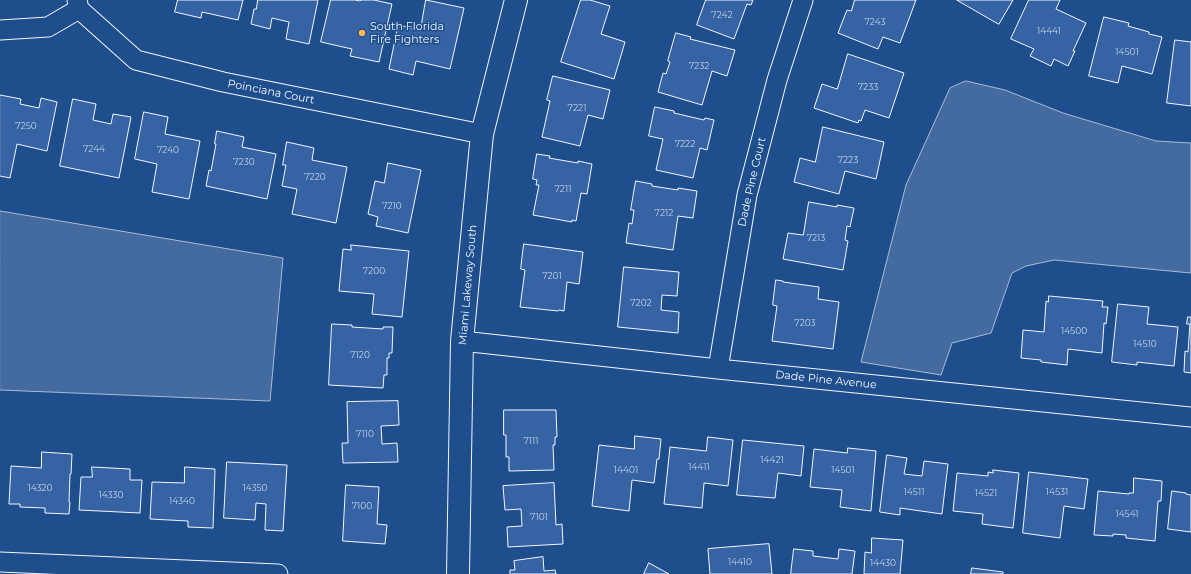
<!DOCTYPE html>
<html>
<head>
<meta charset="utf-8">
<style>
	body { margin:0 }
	canvas { display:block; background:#1f4e8c }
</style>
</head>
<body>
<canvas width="1191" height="574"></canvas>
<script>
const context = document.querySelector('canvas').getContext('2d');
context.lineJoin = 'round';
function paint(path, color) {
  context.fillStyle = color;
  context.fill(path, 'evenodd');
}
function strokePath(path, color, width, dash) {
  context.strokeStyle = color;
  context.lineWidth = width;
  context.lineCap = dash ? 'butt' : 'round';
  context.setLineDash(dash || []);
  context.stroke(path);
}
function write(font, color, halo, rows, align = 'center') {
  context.font = font + ' Montserrat,sans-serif';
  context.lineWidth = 3;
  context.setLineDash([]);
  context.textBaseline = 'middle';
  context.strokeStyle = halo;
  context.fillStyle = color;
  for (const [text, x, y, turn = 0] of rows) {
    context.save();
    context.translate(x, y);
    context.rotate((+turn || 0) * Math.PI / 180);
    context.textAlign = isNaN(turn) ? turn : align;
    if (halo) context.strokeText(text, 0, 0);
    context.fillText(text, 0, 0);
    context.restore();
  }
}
const water = new Path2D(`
	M 966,81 L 1005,90 L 1063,113 L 1156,141 L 1191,143 L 1191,273 L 1054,260 L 1026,266 L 1012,273 L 991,333 L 952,343 L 941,375 L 861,362 L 906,185 L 950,88 Z
	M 0,211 L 283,258 L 270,401 L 0,390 Z`);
const building = new Path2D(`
	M 178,0 L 243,0 L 238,20 L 202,12 L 201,18 L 175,12 Z
	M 258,0 L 318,0 L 309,44 L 286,39 L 289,22 L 272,18 L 270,29 L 251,24 L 254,9 L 256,9 Z
	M 331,0 L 355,0 L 360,1 L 361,0 L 374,0 L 392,4 L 379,62 L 350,56 L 352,49 L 321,42 Z
	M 426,0 L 464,8 L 450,69 L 416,61 L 413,75 L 389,69 L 398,25 L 420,30 Z
	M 581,0 L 590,0 L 610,6 L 601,34 L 625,42 L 614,79 L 561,62 Z
	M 706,0 L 753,0 L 751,5 L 747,4 L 734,39 L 697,25 Z
	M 855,0 L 916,0 L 900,43 L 883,37 L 878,49 L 838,33 L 847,10 L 851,11 Z
	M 957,0 L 1013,0 L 999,24 Z
	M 1029,0 L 1060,0 L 1056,9 L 1086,23 L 1073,51 L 1075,51 L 1068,66 L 1054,59 L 1051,66 L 1030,56 L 1034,49 L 1011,39 Z
	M 1104,17 L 1129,23 L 1128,26 L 1149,32 L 1149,34 L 1162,37 L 1152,74 L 1122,66 L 1118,83 L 1089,76 Z
	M 676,33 L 691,37 L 690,39 L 735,50 L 727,76 L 712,71 L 702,105 L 658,92 L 663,73 L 666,74 L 670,62 L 668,61 Z
	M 1175,40 L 1191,42 L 1191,106 L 1167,103 Z
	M 848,54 L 904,73 L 889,118 L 865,110 L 861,121 L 859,120 L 858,123 L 814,108 L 822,84 L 837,89 Z
	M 553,76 L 610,90 L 603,119 L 588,115 L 580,146 L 542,137 L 550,101 L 547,100 Z
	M 0,95 L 21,99 L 20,104 L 39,108 L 41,98 L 57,102 L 47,151 L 17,144 L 10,178 L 0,176 Z
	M 73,99 L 96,104 L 93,120 L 111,124 L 113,114 L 131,117 L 119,178 L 60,166 Z
	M 655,107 L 674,111 L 674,113 L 704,120 L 705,118 L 714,120 L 707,150 L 700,148 L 693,178 L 656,170 L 663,139 L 649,136 Z
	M 144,112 L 168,117 L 165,134 L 200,141 L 189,199 L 152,192 L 157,164 L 135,159 Z
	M 823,127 L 884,142 L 876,179 L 845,171 L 839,194 L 794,182 L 800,158 L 815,162 Z
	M 217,131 L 244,137 L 242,147 L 276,154 L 267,199 L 206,186 L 209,170 L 211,171 L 216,144 L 215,144 Z
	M 287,142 L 314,148 L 312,160 L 347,167 L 336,223 L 292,214 L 297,189 L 282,186 L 286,165 L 283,165 Z
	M 537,154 L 550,156 L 549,158 L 578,163 L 578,161 L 592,164 L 587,194 L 581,193 L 576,221 L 572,220 L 572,222 L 533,215 L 539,185 L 536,185 L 537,180 L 533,179 Z
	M 388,163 L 421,170 L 408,233 L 376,226 L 378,217 L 368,214 L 375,181 L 384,183 Z
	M 636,181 L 652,184 L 652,186 L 678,190 L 678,188 L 697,191 L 693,218 L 678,216 L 673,250 L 626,243 L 629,223 L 632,224 L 634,210 L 631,210 Z
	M 809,202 L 837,207 L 837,205 L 854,208 L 850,227 L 847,226 L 845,240 L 848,241 L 843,270 L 783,259 L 788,233 L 803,235 Z
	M 524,244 L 583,252 L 579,284 L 567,282 L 564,311 L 559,310 L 558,311 L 520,307 L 525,270 L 521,269 Z
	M 351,245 L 409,251 L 402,317 L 372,314 L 374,294 L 339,291 L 343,249 L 351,250 Z
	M 624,267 L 679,272 L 677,296 L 662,295 L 661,310 L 679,312 L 678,333 L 618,327 Z
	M 776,280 L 783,281 L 783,282 L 819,287 L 818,299 L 839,302 L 833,349 L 772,341 L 777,306 L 773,305 Z
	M 1049,296 L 1103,301 L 1102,307 L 1108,307 L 1106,324 L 1104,323 L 1102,353 L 1068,349 L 1067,365 L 1041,362 L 1041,360 L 1021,358 L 1023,330 L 1044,332 L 1046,301 L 1048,302 Z
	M 1118,304 L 1149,307 L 1147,324 L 1178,327 L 1174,366 L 1137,362 L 1137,365 L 1112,362 Z
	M 1188,317 L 1191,317 L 1191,373 L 1184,372 L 1185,351 L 1188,352 L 1190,324 L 1187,324 Z
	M 332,324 L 352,325 L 352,327 L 383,329 L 383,327 L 393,327 L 392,353 L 389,353 L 389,358 L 387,358 L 387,375 L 384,375 L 383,388 L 329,385 Z
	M 398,401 L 399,425 L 381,426 L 382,444 L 397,443 L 398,462 L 343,463 L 342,443 L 348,443 L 347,402 Z
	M 504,410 L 556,410 L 557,437 L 555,437 L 555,445 L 553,445 L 554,470 L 509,471 L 509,457 L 506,457 L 506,435 L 504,435 Z
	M 635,436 L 661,439 L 659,459 L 657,459 L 654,483 L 632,480 L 629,511 L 592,506 L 599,445 L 634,449 Z
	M 708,437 L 733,440 L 728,486 L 704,483 L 702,508 L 664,504 L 670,447 L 706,451 Z
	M 743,440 L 804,446 L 801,476 L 778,473 L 775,498 L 737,495 Z
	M 848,448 L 876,451 L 871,511 L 840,507 L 842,490 L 810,487 L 814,449 L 847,453 Z
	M 42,452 L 72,454 L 71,474 L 70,474 L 69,502 L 70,502 L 69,514 L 45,513 L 45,508 L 20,507 L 20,504 L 9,504 L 11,466 L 41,468 Z
	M 887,455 L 907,458 L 904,474 L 922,476 L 924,461 L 948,464 L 942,514 L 900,508 L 900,515 L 880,512 Z
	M 227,462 L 287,465 L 283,531 L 265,530 L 266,504 L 256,503 L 255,520 L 224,518 Z
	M 92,467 L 130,469 L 130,480 L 142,480 L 140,513 L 79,510 L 81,477 L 92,477 Z
	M 185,467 L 215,469 L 213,528 L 188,527 L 188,521 L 150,519 L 152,482 L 184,483 Z
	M 993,470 L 1019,473 L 1013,528 L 982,524 L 983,514 L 953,511 L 957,473 L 988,476 L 988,472 L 993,473 Z
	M 1029,472 L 1088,479 L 1084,509 L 1064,506 L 1060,538 L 1023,533 Z
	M 1134,478 L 1162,481 L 1161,501 L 1158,501 L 1155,541 L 1126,538 L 1126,535 L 1113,534 L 1113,536 L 1094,535 L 1098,491 L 1129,494 L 1129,493 L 1133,493 Z
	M 554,483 L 556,525 L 562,524 L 563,544 L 508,547 L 507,527 L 522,526 L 521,509 L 505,510 L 503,486 Z
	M 346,485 L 379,487 L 377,524 L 387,525 L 385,544 L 343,541 Z
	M 1172,491 L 1186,493 L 1186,494 L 1191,495 L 1191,532 L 1168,529 Z
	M 872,538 L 903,540 L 900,574 L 864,574 L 865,552 L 871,553 Z
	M 769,544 L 772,574 L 710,574 L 708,549 Z
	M 794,549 L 813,551 L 813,556 L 838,559 L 839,549 L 855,551 L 852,574 L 791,574 Z
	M 543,557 L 544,571 L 555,570 L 556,574 L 510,574 L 510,570 L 515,570 L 514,561 Z
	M 649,563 L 669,574 L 644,574 Z
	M 972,568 L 1003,572 L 1003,574 L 971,574 Z`);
const street = new Path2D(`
	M 77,0 L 79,9 L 136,60 L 223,82 L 482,134
	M 0,30 L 48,27 L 79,9
	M 462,341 L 718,369 L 1191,417
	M 718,369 L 747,195 L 777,80 L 803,0
	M 0,562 L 278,574`);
const secondary = new Path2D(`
	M 458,574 L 462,341 L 482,134 L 516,0`);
const markers = [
	[362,33,4,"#ffb74d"]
];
const numberNames = [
	["7242",722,15],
	["7243",875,22],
	["14441",1049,31],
	["14501",1127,52],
	["7232",699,66],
	["7233",868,87],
	["7221",577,108],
	["7250",26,126],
	["7222",685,144],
	["7244",94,149],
	["7240",168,150],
	["7223",848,160],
	["7230",244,162],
	["7220",315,177],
	["7211",563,189],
	["7210",392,206],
	["7212",664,213],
	["7213",816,238],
	["7200",374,271],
	["7201",552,276],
	["7202",641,303],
	["7203",805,323],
	["14500",1074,331],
	["14510",1145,344],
	["7120",360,355],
	["7110",365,434],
	["7111",531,441],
	["14421",772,460],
	["14411",699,467],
	["14401",626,470],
	["14501",843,470],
	["14320",40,488],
	["14350",255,488],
	["14511",914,492],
	["14531",1057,492],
	["14521",986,493],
	["14330",111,495],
	["14340",182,501],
	["7100",362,506],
	["14541",1127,514],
	["7101",539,517],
	["14410",740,562],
	["14430",883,563]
];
const poiNames = [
	["South Florida",370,27],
	["Fire Fighters",370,40]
];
const streetNames = [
	["Poinciana Court",271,92,11],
	["Dade Pine Court",752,182,-77],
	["Miami Lakeway South",468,285,-85],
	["Dade Pine Avenue",826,380,6]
];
paint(water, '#446ba0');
strokePath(water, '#a8bbd7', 1);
paint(building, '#3563a3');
strokePath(building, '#f2f6ff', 1);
strokePath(street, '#f2f6ff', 21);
strokePath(secondary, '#f2f6ff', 24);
strokePath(street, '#1f4e8c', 19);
strokePath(secondary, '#1f4e8c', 22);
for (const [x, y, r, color] of markers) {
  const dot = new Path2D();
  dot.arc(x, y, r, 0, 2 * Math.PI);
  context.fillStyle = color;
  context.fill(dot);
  strokePath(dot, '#1f4e8c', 1.5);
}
write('9px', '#c3d1e8', null, numberNames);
write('11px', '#f2f6ff', '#1f4e8c', poiNames, 'left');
write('11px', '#f2f6ff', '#1f4e8c', streetNames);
</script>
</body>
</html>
